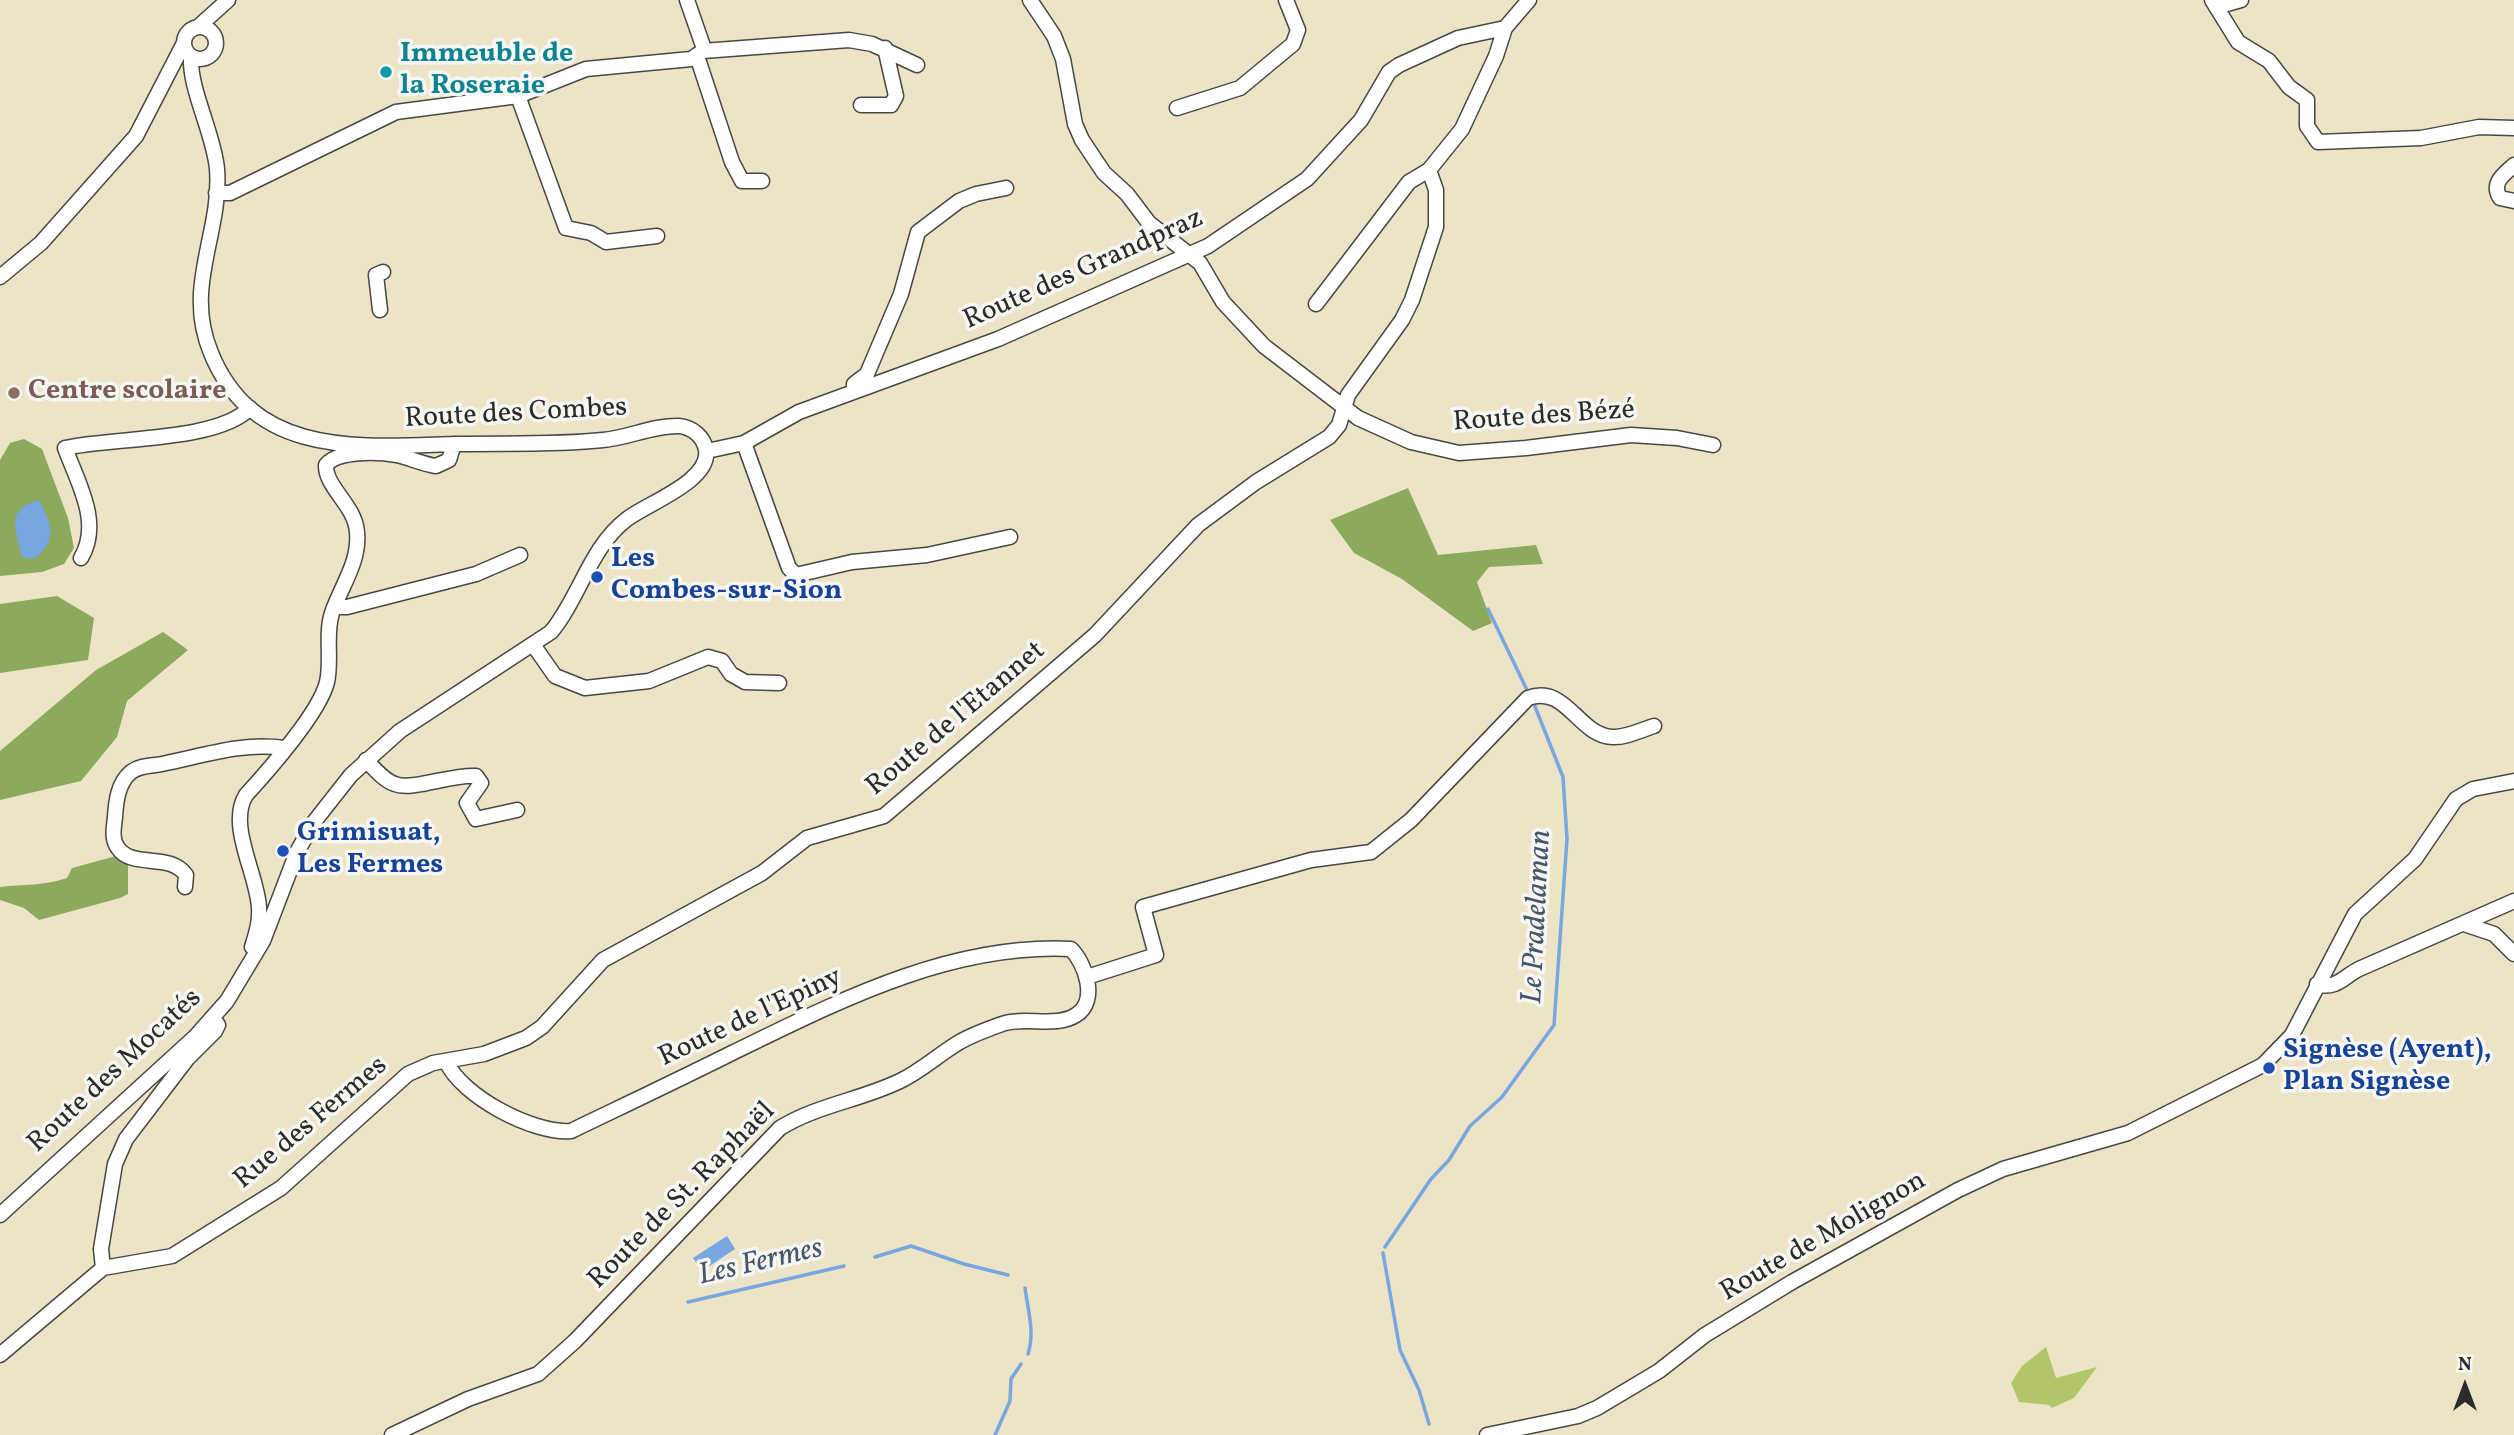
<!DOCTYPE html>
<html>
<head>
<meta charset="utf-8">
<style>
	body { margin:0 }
	#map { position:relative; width:2514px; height:1435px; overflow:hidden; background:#ede4c7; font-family:Vollkorn,serif }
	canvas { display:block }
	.north { position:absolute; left:2430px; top:1351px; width:70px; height:70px; -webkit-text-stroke:5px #f6f6f2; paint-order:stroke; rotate:0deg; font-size:19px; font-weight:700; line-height:28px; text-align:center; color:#2b2b2b }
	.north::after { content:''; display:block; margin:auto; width:24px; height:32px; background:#2b2b2b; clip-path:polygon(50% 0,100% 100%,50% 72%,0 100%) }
</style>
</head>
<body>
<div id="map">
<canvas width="2514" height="1435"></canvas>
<div class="north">N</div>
</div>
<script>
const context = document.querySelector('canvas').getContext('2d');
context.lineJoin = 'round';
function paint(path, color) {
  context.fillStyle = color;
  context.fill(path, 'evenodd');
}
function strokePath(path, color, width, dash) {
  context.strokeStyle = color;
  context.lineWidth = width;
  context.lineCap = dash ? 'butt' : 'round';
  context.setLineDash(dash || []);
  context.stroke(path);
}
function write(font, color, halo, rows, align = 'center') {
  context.font = font + ' Vollkorn,serif';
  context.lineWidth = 7;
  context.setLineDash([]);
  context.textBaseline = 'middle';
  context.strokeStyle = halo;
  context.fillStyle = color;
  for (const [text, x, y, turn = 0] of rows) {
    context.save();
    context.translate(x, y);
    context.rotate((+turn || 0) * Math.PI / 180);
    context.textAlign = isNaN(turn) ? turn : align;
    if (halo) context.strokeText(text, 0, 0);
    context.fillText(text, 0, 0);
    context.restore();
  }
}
const green = new Path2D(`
	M 2046,1347 L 2056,1378 L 2097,1367 L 2074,1398 L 2052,1408 L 2049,1405 L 2019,1402 L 2011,1383 L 2022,1366 Z`);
const forest = new Path2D(`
	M 24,439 L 42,449 L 68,518 L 74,548 L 64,564 L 42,572 L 0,576 L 0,460 L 10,443 Z
	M 1408,488 L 1438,555 L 1536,545 L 1543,564 L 1489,567 L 1477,582 L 1492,623 L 1473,631 L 1402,579 L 1354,553 L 1330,520 Z
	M 57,596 L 94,618 L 88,660 L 0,673 L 0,604 Z
	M 163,632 L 188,650 L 127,701 L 117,737 L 81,781 L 0,800 L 0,751 L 96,670 Z
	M 116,856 L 128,864 L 128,894 L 120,898 L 39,920 L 24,908 L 0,900 L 0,887 C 23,884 45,886 67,878 L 72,868 Z`);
const water = new Path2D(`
	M 39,500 C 52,524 58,541 34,559 L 22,557 C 16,529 4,510 39,500 Z
	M 727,1236 L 735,1249 L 702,1271 L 693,1258 Z`);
const stream = new Path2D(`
	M 1488,609 L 1527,690
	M 1385,1247 L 1431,1179 L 1449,1160 L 1470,1126 L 1502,1097 L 1554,1025 L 1567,839 L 1563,777 L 1534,704
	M 1383,1253 L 1400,1350 L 1419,1390 L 1429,1424
	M 875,1257 L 911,1246 L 964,1264 L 1008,1275
	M 1025,1288 C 1028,1311 1035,1332 1028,1354
	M 688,1302 L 844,1266
	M 995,1435 L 1010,1401 L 1011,1379 L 1021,1364`);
const minor = new Path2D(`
	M 1030,0 L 1054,36 L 1063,59 L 1075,124 L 1082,140 L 1104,173 L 1127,194 L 1149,223 L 1200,263 L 1223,302 L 1264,346 L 1358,418 L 1411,442 L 1459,453 L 1526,448 L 1631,435 L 1677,438 L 1713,445
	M 2212,0 L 2238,42 L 2269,61 L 2289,87 L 2307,100 L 2307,126 L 2318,142 L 2421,138 L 2479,127 L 2514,128
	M 2216,7 L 2241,0
	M184 43a16 16 0 1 1 32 0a16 16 0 1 1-32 0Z
	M 198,27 L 228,0
	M 703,51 L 849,40 L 872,44 L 917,65
	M 697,56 L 732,162 L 742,181 L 762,181
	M 518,96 L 566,228 L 591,233 L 606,242 L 657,236
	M 861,105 L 891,105 L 896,96 L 885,48
	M 1177,108 L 1240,88 L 1293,44 L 1298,30 L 1286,0
	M 2514,165 C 2503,175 2491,183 2500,198 L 2514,201
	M 216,193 L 230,193 L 396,112 L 518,96 L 586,69 L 691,59 L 703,51 L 703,46 L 687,0
	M 0,277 L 41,243 L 136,136 L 184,43
	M 1316,304 L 1409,182 L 1429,170
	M 380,310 L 376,275 L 383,272
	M 854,391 L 854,384 L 867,374 L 901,294 L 918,232 L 959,201 L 976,194 L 1006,188
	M 744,443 L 789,568 L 796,575 L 852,562 L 927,555 L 1010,537
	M 707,451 L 744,443 L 799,412 L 998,339 L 1208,246 L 1307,179 L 1361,120 L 1389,72 L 1399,65 L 1458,38 L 1505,28
	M 81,558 C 102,523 78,483 65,448 C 113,437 217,442 250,408
	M 334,607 L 347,607 L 476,574 L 520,555
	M 534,646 L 555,676 L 585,688 L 649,681 L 708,657 L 722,661 L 731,674 L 745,682 L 779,683
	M 366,760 C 374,768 384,781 395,784 C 412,791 452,774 476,776 L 481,783 L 467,803 L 476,819 L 517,810
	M 185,887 L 186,875 C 170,852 132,869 118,848 C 111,839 114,827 115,817 C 116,801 118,783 131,772 C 140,765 152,766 162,764 C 203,756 241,742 284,748
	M 2464,924 L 2494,934 L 2514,954
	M 252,947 C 256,934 260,922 259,908 C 258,876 227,825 246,795 C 268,771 320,712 327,682 C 332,660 325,634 332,613 C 341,586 360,562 357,532 C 355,505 325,487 326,465 C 338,450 379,452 397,455 C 410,458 422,464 436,466 L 449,460 L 454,444
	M 1087,977 L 1156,955 L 1143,907 L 1311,860 L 1371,852 L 1411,820 L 1528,698 C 1566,684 1578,735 1612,737 C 1626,738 1641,730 1654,726
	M 2317,984 C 2336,990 2343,977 2359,969 L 2514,901
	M 0,1215 L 196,1036 L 227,1001 L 263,941 L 297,852 L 314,822 L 351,775 L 400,731 L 551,632 C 580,597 590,547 627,519 C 648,503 711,481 706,450 C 704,437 692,427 679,426 C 654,425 628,438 603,440 C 556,445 508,443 460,444 C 366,446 255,461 211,353 C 183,286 222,234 217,169 C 214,134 189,89 191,56
	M 103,1268 L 101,1249 L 115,1164 L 126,1139 L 187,1059 L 215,1031 L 218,1025 L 213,1018
	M 0,1355 L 103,1268 L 172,1256 L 281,1188 L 408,1074 L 433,1063 L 484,1054 L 526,1038 L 542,1027 L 603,960 L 762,873 L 807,838 L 884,816 L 1095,635 L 1198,525 L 1256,482 L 1329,437 L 1339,425 L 1348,395 L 1402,320 L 1412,300 L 1436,227 L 1436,190 L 1429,170 L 1462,129 L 1496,56 L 1505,28 L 1529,0
	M 392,1435 L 468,1399 L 538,1374 L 575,1341 L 780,1128 C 817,1105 861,1100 900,1081 C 921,1071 938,1055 958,1043 C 971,1035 988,1029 1002,1024 C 1025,1016 1056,1028 1076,1015 C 1099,1001 1085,963 1071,949 C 951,943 839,1001 734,1052 C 680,1079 625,1105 571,1131 C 533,1134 461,1096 446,1061
	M 1487,1435 L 1578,1416 L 1597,1408 L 1659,1371 L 1705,1335 L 1792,1282 L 1958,1190 L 2003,1169 L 2128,1133 L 2263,1065 L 2292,1035 L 2355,914 L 2415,859 L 2456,799 L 2473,789 L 2514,781`);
const markers = [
	[386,72,7,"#0f9aa8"],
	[14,393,7,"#8d6e63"],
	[597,577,7,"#1a4fb4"],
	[283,851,7,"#1a4fb4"],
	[2269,1068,7,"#1a4fb4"]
];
const cultureNames = [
	["Immeuble de",400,56],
	["la Roseraie",400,88]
];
const streetNames = [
	["Route des Grandpraz",1084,271,-24],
	["Route des Combes",516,415,-3],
	["Route des Bézé",1544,418,-4],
	["Route de l'Etannet",957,720,-40],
	["Route de l'Epiny",751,1019,-25],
	["Route des Mocatés",116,1072,-43],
	["Rue des Fermes",312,1124,-40],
	["Route de St. Raphaël",683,1197,-45],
	["Route de Molignon",1824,1238,-30]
];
const educationNames = [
	["Centre scolaire",28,393]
];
const transitNames = [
	["Les",611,561],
	["Combes-sur-Sion",611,593],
	["Grimisuat,",297,835],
	["Les Fermes",297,867],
	["Signèse (Ayent),",2283,1052],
	["Plan Signèse",2283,1084]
];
const waterNames = [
	["Le Pradelaman",1539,917,-87],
	["Les Fermes",761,1264,-13]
];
paint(green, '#b1c569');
paint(forest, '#8caa5d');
paint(water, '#77a6e1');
strokePath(stream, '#77a6e1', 3.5);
strokePath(minor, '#484742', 17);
strokePath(minor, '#fff', 14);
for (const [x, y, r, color] of markers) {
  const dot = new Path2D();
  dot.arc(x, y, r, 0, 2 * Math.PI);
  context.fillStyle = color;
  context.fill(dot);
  strokePath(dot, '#f6f6f2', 2.5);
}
write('bold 28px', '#0d838f', '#f6f6f2', cultureNames, 'left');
write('28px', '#2b2b2b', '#f6f6f2', streetNames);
write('bold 28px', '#785e54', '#f6f6f2', educationNames, 'left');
write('bold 28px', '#164399', '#f6f6f2', transitNames, 'left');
write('italic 30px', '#46566b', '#f6f6f2', waterNames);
</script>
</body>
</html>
